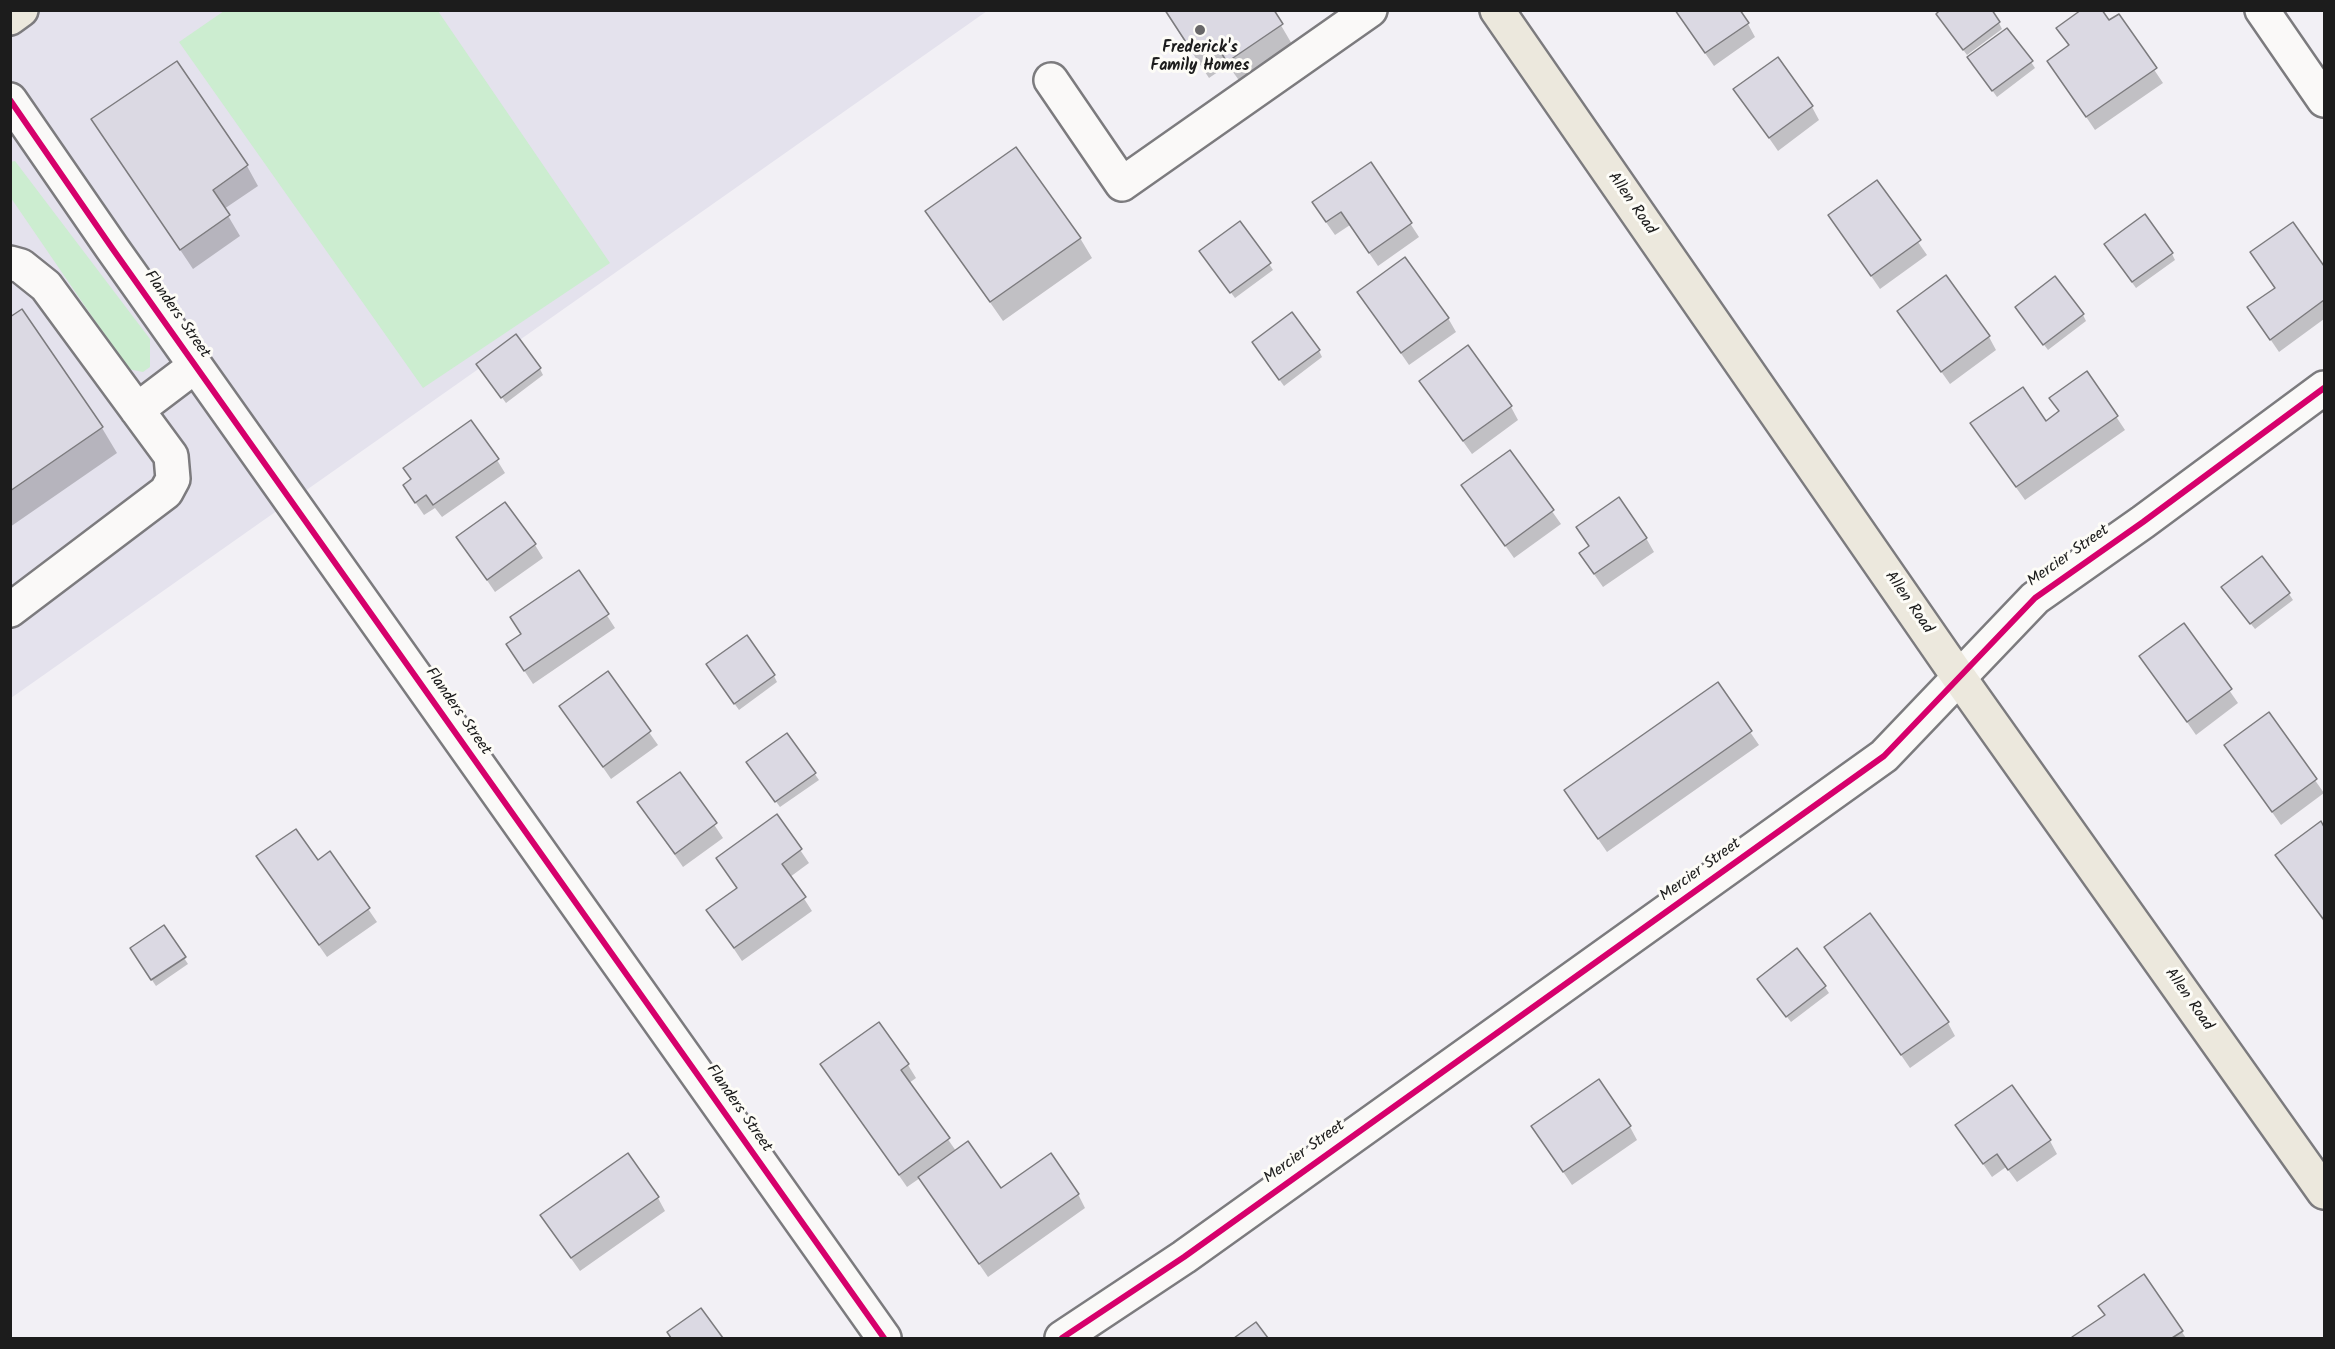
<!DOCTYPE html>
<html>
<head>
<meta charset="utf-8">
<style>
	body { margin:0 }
	#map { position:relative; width:2335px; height:1349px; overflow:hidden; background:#f2f0f5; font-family:Kalam,sans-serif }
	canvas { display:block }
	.frame { position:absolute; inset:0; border:12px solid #1c1c1c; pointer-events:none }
</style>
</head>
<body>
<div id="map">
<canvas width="2335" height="1349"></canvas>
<div class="frame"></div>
</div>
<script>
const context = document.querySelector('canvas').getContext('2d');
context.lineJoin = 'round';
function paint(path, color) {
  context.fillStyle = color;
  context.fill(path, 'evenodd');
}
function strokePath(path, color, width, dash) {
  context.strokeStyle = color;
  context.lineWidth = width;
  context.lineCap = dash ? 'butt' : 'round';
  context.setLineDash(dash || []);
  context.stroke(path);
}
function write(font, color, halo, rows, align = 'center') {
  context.font = font + ' Kalam,sans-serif';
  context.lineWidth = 6;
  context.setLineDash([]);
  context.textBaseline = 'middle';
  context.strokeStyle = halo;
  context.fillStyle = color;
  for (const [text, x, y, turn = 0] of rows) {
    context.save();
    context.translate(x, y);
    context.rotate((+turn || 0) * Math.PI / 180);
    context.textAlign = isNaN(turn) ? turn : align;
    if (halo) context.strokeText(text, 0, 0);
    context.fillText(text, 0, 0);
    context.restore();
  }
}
const built = new Path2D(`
	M 11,11 L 987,11 L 11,698 Z`);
const green = new Path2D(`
	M 224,11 L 438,11 L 610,263 L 423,388 L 179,42 Z
	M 15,161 L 150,339 L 150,367 L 143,372 L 128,369 L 11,198 L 10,162 Z`);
const shadow = new Path2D(`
	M 1164,10 L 1272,10 L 1296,51 L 1243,86 L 1228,65 L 1209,78 Z
	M 1675,10 L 1748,24 L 1755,37 L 1714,66 Z
	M 2118,16 L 2163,83 L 2095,130 L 2049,62 L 2069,47 L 2058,28 L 2109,23 Z
	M 1941,20 L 1999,23 L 2002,29 L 1967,55 Z
	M 2031,62 L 2035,68 L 1997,97 L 1973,64 Z
	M 1735,89 L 1812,107 L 1819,120 L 1778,151 Z
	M 93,120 L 247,166 L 258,186 L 224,209 L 240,236 L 193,269 Z
	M 1371,164 L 1419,237 L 1378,266 L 1350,225 L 1335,235 L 1321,215 Z
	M 1876,182 L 1927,255 L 1880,289 L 1830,216 Z
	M 927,212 L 1080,238 L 1092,258 L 1003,321 Z
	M 2292,224 L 2324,269 L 2324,319 L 2279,352 L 2249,308 L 2275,289 L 2252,253 Z
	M 2109,251 L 2172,254 L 2175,260 L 2136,288 Z
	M 1205,258 L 1269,264 L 1273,270 L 1235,298 Z
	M 1359,293 L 1448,318 L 1456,332 L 1409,365 Z
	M 2016,308 L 2083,315 L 2086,321 L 2048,350 Z
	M 1899,312 L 1989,337 L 1996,350 L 1950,384 Z
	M 10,319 L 102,428 L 117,453 L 10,527 Z
	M 1257,349 L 1319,351 L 1322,357 L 1284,386 Z
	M 540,369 L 543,375 L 506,403 L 482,370 Z
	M 2087,373 L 2125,430 L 2025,500 L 1980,437 L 2046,423 L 2059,412 L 2051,398 Z
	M 1429,394 L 1511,407 L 1518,420 L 1472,454 Z
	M 1510,452 L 1561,524 L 1514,558 L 1463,486 Z
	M 497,460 L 505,473 L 442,517 L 435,508 L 424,515 L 413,499 Z
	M 458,538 L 535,545 L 543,558 L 495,592 Z
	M 1646,538 L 1654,552 L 1603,587 L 1589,567 L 1590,547 Z
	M 579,572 L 615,628 L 533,684 L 516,658 L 522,635 Z
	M 2226,593 L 2289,594 L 2293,600 L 2255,629 Z
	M 2184,625 L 2238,703 L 2196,735 L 2141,656 Z
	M 711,671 L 774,676 L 777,682 L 739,710 Z
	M 607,673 L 658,745 L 611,779 L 561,707 Z
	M 1717,684 L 1759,745 L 1607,852 L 1565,791 Z
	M 2269,715 L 2324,793 L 2281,825 L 2226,746 Z
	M 787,735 L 819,780 L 780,807 L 752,769 Z
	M 680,774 L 723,838 L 683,867 L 639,803 Z
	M 777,816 L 809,863 L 790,877 L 812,911 L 742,961 L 708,910 L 738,889 L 718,858 Z
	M 2320,824 L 2324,829 L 2324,922 L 2277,855 Z
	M 330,853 L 377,922 L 327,957 L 266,870 L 318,862 Z
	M 1826,947 L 1948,1023 L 1955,1036 L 1910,1068 Z
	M 135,955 L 184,958 L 188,964 L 156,986 Z
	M 1763,986 L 1825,987 L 1829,993 L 1791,1022 Z
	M 822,1065 L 908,1065 L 916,1078 L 909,1083 L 956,1151 L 1001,1190 L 1078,1194 L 1085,1208 L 988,1277 L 920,1178 L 907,1187 Z
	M 1957,1126 L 2050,1141 L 2057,1154 L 2017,1182 L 2006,1167 L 1992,1177 Z
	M 1630,1127 L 1637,1140 L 1572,1185 L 1541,1139 Z
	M 658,1198 L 665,1211 L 580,1271 L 550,1229 Z
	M 701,1310 L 721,1338 L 672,1338 L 669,1332 Z
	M 2182,1332 L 2186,1338 L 2074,1337 Z`);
const building = new Path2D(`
	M 1165,10 L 1274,10 L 1283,24 L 1227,62 L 1213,40 L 1193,53 Z
	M 1675,10 L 1740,10 L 1749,23 L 1705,53 Z
	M 1940,10 L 1992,10 L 2000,22 L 1963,50 L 1936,14 Z
	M 2081,10 L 2102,10 L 2109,20 L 2119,14 L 2157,68 L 2086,117 L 2047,61 L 2069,45 L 2056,28 Z
	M 2007,28 L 2033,61 L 1992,91 L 1967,57 Z
	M 1778,57 L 1813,106 L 1769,138 L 1733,89 Z
	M 177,61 L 248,165 L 213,190 L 230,215 L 180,250 L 91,119 Z
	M 1016,147 L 1081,238 L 990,302 L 925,211 Z
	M 1371,162 L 1412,223 L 1369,253 L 1341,212 L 1326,222 L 1312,202 Z
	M 1877,180 L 1921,240 L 1871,276 L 1828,215 Z
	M 2145,214 L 2173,253 L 2132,282 L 2104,244 Z
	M 1240,221 L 1271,263 L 1230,293 L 1199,251 Z
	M 2293,222 L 2324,266 L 2324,300 L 2270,340 L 2247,307 L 2275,288 L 2250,252 Z
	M 1405,257 L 1449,318 L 1401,353 L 1357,292 Z
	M 1946,275 L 1990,336 L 1941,372 L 1897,311 Z
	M 2055,276 L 2084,314 L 2043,345 L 2015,307 Z
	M 22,309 L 103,427 L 10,491 L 10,317 Z
	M 1292,312 L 1320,350 L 1279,380 L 1252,342 Z
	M 516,334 L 541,368 L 501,398 L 476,364 Z
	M 1468,345 L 1512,406 L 1463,441 L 1419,381 Z
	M 2087,371 L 2118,416 L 2016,487 L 1970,423 L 2023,387 L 2046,421 L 2059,411 L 2049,398 Z
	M 471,420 L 499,459 L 433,505 L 426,495 L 415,503 L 403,485 L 411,479 L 403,468 Z
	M 1510,450 L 1554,510 L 1505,546 L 1461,485 Z
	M 1619,497 L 1647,538 L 1594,574 L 1579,553 L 1589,546 L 1576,527 Z
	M 505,502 L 536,544 L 487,580 L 456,537 Z
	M 2262,556 L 2290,593 L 2250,624 L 2221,587 Z
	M 579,570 L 609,614 L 524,671 L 506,644 L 521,634 L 510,617 Z
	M 2184,623 L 2232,689 L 2187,722 L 2139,656 Z
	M 747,635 L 775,675 L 734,704 L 706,664 Z
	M 608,671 L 651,731 L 603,767 L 559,706 Z
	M 1718,682 L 1752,731 L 1598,839 L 1564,790 Z
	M 2269,712 L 2317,779 L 2272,812 L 2224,745 Z
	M 787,733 L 816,773 L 775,802 L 746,762 Z
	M 680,772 L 717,823 L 675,854 L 637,802 Z
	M 777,814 L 802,849 L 782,864 L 806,897 L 734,948 L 706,910 L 737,888 L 716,858 Z
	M 2321,821 L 2324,827 L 2324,920 L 2275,855 Z
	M 296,829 L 318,860 L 330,851 L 370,908 L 319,945 L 256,856 Z
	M 1870,913 L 1949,1022 L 1901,1055 L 1824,947 Z
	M 164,925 L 186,957 L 151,980 L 130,948 Z
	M 1797,948 L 1826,986 L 1786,1017 L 1757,979 Z
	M 879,1022 L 909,1064 L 901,1070 L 950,1138 L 899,1175 L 820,1064 Z
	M 1599,1079 L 1631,1126 L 1563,1172 L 1531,1126 Z
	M 2012,1085 L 2051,1140 L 2008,1170 L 1997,1154 L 1983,1164 L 1955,1125 Z
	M 968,1141 L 1001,1188 L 1051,1153 L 1079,1194 L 979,1264 L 918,1177 Z
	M 628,1153 L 659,1197 L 571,1258 L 540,1215 Z
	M 2144,1274 L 2183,1331 L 2172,1338 L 2074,1338 L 2072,1337 L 2105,1315 L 2098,1306 Z
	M 701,1308 L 723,1338 L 671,1338 L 667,1332 Z
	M 1256,1322 L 1268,1338 L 1234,1338 Z`);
const minor = new Path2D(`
	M 2262,10 L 2324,100
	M 1051,80 L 1122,184 L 1370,10
	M 10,100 L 112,248 L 884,1338
	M 10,263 L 21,266 L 46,286 L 171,456 L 173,479 L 166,492 L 10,610
	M 137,410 L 195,366
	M 1062,1338 L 1184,1257 L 1884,756 L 2035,598 L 2143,522 L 2324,388`);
const major = new Path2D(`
	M 1497,10 L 1958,676 L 2324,1192
	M 10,18 L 21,10`);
const cycleway = new Path2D(`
	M 10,100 L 112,248 L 884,1338
	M 1062,1338 L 1184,1257 L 1884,756 L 2035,598 L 2143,522 L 2324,388`);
const markers = [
	[1200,30,6,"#676668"]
];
const poiNames = [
	["Frederick's",1200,49],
	["Family Homes",1200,67]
];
const streetNames = [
	["Allen Road",1631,204,55],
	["Flanders Street",176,315,55],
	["Mercier Street",2069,557,-35],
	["Allen Road",1908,603,55],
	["Flanders Street",457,712,55],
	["Mercier Street",1701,871,-36],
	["Allen Road",2188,1000,55],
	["Flanders Street",738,1109,55],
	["Mercier Street",1305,1153,-36]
];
paint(built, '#e4e2ed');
paint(green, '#ccedd0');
paint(shadow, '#0003');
paint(building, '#dbd9e3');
strokePath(building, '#7c7b7e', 1.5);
strokePath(minor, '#7c7b7e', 38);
strokePath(major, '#7c7b7e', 38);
strokePath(minor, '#faf9f8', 33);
strokePath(major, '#ece8dd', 33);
strokePath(cycleway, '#d6006c', 6);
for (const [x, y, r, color] of markers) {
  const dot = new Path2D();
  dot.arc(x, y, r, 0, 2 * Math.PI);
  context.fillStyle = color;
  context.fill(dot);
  strokePath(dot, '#fdfcf7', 2);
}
write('bold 16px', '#1c1c1c', '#fdfcf7', poiNames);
write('16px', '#1c1c1c', '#fdfcf7', streetNames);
</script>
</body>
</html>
